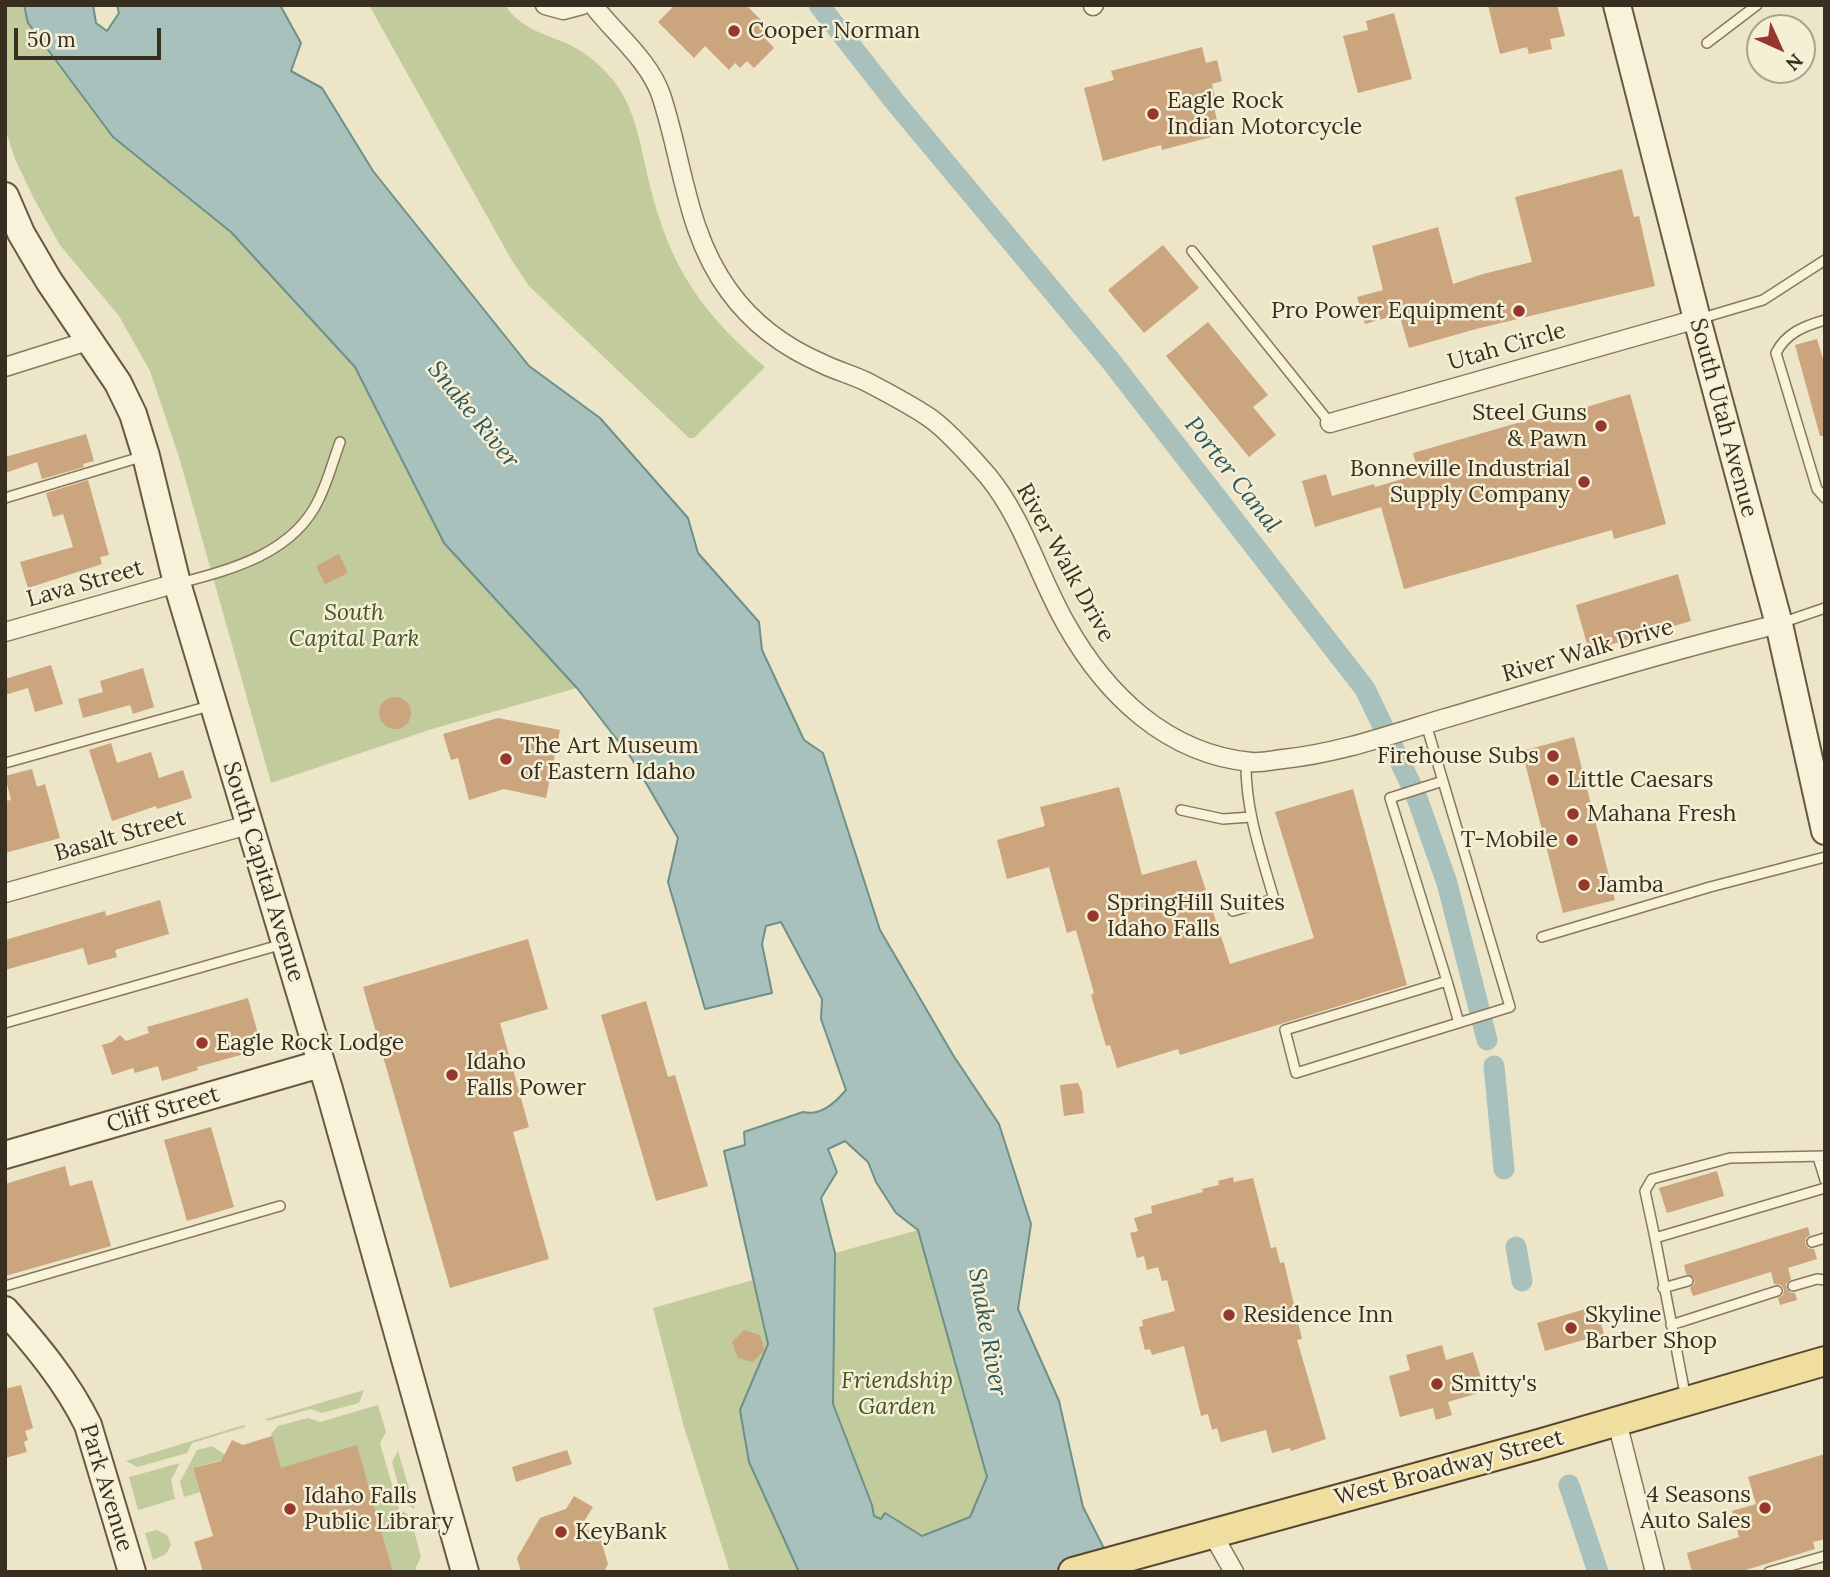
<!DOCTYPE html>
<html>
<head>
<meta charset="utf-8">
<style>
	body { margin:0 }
	#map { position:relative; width:1830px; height:1577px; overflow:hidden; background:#ede5c7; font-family:Lora,serif }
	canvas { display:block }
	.frame { position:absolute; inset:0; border:7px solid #392f20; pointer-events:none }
	.north { position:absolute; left:1746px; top:14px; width:70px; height:70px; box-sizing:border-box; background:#f5efd6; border:2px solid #aaa28d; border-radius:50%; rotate:135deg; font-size:19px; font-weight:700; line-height:28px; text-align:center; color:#392f20 }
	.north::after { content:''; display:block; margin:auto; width:24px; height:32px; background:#96372e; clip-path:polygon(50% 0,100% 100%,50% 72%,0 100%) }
	.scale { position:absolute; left:14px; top:28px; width:147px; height:32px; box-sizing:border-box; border:4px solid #392f20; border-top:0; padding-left:9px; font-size:21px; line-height:24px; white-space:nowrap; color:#392f20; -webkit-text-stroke:5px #f5efd6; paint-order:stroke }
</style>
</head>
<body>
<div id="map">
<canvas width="1830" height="1577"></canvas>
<div class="frame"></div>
<div class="north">N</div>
<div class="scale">50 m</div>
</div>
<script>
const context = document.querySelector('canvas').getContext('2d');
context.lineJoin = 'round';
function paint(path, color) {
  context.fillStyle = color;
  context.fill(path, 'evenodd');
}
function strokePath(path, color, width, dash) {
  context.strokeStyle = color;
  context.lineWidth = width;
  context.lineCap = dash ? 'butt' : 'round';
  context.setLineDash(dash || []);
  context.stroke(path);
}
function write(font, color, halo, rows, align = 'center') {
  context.font = font + ' Lora,serif';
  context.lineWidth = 5;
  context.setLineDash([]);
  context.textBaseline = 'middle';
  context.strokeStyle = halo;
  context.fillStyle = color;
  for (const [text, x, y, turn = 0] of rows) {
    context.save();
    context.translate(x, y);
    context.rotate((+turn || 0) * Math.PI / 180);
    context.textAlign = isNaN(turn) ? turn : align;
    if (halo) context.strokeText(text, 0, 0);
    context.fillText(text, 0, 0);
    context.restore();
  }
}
const green = new Path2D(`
	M 5,5 L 24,5 L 28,23 L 113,137 L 231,232 L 355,367 L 444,543 L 577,688 L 432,729 L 271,783 L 179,457 L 150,371 L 119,316 L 60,245 L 34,199 L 15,159 L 5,128 Z
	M 369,5 L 505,5 C 521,30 547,34 572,46 C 588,54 602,67 613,80 C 637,110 641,150 650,186 C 670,267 702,314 765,367 L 694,438 L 689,438 L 529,286 L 511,259 Z
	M 918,1230 L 987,1477 L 970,1517 L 922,1536 L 886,1513 L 881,1519 L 874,1516 L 872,1505 L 833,1404 L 835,1253 Z
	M 753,1280 L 768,1345 L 740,1410 L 749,1462 L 799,1572 L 730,1572 L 684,1427 L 653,1308 Z
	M 364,1390 L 359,1403 L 322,1413 L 311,1409 L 267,1421 L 266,1419 Z
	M 378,1405 L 386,1432 L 380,1443 L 399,1509 L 410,1516 L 421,1557 L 416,1567 L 417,1572 L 393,1572 L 357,1446 L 279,1469 L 271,1434 L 278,1426 L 308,1418 L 320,1422 Z
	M 244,1425 L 245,1427 L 192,1443 L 187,1453 L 137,1467 L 126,1461 Z
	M 212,1446 L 224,1454 L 226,1459 L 193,1468 L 200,1492 L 184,1497 L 180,1482 L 197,1450 Z
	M 398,1451 L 415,1509 L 403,1503 L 392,1462 Z
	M 180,1463 L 171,1480 L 175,1499 L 138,1510 L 129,1477 Z
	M 157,1530 L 168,1536 L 171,1545 L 166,1554 L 153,1560 L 145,1533 Z`);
const water = new Path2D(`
	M 24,5 L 93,5 L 96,23 L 107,31 L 119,13 L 117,5 L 280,5 L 301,43 L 291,71 L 322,88 L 373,171 L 529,366 L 600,418 L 688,518 L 698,553 L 759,622 L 762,650 L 804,740 L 823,753 L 880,930 L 953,1055 L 999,1124 L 1031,1224 L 1018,1309 L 1059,1401 L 1083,1507 L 1116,1572 L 799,1572 L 749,1462 L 740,1410 L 768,1344 L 724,1151 L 745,1145 L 744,1132 L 803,1112 C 821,1116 835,1103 846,1090 L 821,1019 L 822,999 L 781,922 L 766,926 L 762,944 L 772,993 L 705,1009 L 668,882 L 678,838 L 632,759 L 577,688 L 444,543 L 355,367 L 231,232 L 113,137 L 28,23 ZM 845,1141 L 868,1162 L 876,1182 L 896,1213 L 918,1230 L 987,1477 L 970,1517 L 922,1536 L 885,1513 L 881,1519 L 874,1516 L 872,1505 L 833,1404 L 835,1253 L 821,1198 L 837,1172 L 828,1149 Z`);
const canal = new Path2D(`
	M 819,5 L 895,102 L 1110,360 L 1365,689 L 1416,795 L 1447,883 L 1487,1040
	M 1494,1066 L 1504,1169
	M 1516,1247 L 1522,1281
	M 1569,1485 L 1598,1572`);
const building = new Path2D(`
	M 675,5 L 746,5 L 770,29 L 763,36 L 774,48 L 754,68 L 747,61 L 740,68 L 735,63 L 729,70 L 705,46 L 694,58 L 658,22 Z
	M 1488,5 L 1557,5 L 1565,36 L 1550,39 L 1552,49 L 1529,54 L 1527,47 L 1500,54 Z
	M 1394,13 L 1412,79 L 1358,93 L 1343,36 L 1368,30 L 1366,21 Z
	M 1202,47 L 1206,63 L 1217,60 L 1222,81 L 1212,84 L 1216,102 L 1213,103 L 1218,125 L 1208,127 L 1211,137 L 1162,150 L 1161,145 L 1103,161 L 1084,88 L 1114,80 L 1111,71 Z
	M 1622,169 L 1634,217 L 1639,216 L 1655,286 L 1476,329 L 1409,348 L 1399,314 L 1365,324 L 1357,297 L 1383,290 L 1372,246 L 1438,227 L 1453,284 L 1483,274 L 1532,262 L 1515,197 Z
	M 1163,245 L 1199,288 L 1144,333 L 1108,290 Z
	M 1208,322 L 1268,395 L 1253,407 L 1276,435 L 1249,457 L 1166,356 Z
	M 1817,339 L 1825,366 L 1825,436 L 1820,436 L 1795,345 Z
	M 1630,394 L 1666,524 L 1614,539 L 1612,530 L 1404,589 L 1381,507 L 1315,527 L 1302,481 L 1326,474 L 1332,496 L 1374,484 L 1375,487 L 1419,474 L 1413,453 L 1559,411 L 1560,415 Z
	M 86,434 L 94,461 L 83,464 L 84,467 L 42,479 L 37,462 L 5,473 L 5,457 Z
	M 88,480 L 109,555 L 100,557 L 102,564 L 28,588 L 20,562 L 73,547 L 63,514 L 53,517 L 46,493 Z
	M 339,554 L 348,573 L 325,584 L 316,566 Z
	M 1678,574 L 1691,621 L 1589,651 L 1576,605 Z
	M 51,665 L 63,704 L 35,712 L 28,688 L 5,695 L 5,679 Z
	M 143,668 L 154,707 L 133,714 L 130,705 L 83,718 L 78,699 L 103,692 L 100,681 Z
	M379 713a16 16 0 1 1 32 0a16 16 0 1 1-32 0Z
	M 498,718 L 560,730 L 546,798 L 504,789 L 469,800 L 458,758 L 451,760 L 443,734 Z
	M 1574,737 L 1615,900 L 1563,913 L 1522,751 Z
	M 111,743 L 117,763 L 151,752 L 159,778 L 183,770 L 192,798 L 157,809 L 156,806 L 112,821 L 89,750 Z
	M 32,769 L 37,787 L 45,784 L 60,838 L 5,853 L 5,801 L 11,800 L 5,776 Z
	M 1119,787 L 1142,875 L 1196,860 L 1230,964 L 1314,938 L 1275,812 L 1353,789 L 1407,985 L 1180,1055 L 1178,1049 L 1117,1068 L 1110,1045 L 1106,1046 L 1091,995 L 1094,993 L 1076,930 L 1067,933 L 1049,867 L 1007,879 L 997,840 L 1045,826 L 1040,807 Z
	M 160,900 L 169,934 L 115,950 L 117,957 L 88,965 L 83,948 L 5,970 L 5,940 L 105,911 L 106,916 Z
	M 528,939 L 548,1009 L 500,1023 L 529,1127 L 513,1132 L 549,1259 L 450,1288 L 363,987 Z
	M 248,998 L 258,1034 L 248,1053 L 197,1067 L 198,1070 L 162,1081 L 158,1066 L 135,1073 L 133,1068 L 112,1075 L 102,1045 L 112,1042 L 120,1035 L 126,1041 L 149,1033 L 147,1027 Z
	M 646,1001 L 668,1077 L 675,1075 L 708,1186 L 656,1201 L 601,1015 Z
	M 1078,1083 L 1082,1092 L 1084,1113 L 1064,1116 L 1060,1085 Z
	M 211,1127 L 234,1207 L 187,1221 L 164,1140 Z
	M 65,1166 L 70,1186 L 92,1180 L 111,1246 L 5,1276 L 5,1184 Z
	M 1717,1171 L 1724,1196 L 1667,1213 L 1659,1188 Z
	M 1233,1177 L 1234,1182 L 1253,1178 L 1271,1248 L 1276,1247 L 1280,1263 L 1284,1262 L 1302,1339 L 1297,1340 L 1326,1439 L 1291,1451 L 1290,1448 L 1272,1453 L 1266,1430 L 1221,1442 L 1217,1428 L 1212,1430 L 1208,1414 L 1201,1416 L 1184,1346 L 1152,1355 L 1150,1349 L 1145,1350 L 1139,1327 L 1143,1326 L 1142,1320 L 1175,1311 L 1167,1280 L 1162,1281 L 1158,1267 L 1147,1270 L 1144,1256 L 1137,1258 L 1130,1233 L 1138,1231 L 1134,1218 L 1152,1213 L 1151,1206 L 1203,1192 L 1202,1189 L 1219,1185 L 1218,1181 Z
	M 1808,1227 L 1810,1235 L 1806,1238 L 1805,1243 L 1808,1248 L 1814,1249 L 1817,1259 L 1788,1268 L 1791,1279 L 1786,1284 L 1787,1289 L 1791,1293 L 1795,1293 L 1797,1300 L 1780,1305 L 1778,1298 L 1783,1295 L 1784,1290 L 1781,1285 L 1774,1284 L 1771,1272 L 1693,1296 L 1690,1288 L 1695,1283 L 1694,1278 L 1686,1274 L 1684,1265 Z
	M 1596,1306 L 1604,1334 L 1545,1351 L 1537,1323 Z
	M 744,1330 L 760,1335 L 765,1350 L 753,1362 L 738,1358 L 732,1342 Z
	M 1442,1345 L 1446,1360 L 1473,1352 L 1485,1391 L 1448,1402 L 1452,1415 L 1436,1420 L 1433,1408 L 1400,1417 L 1389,1376 L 1410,1370 L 1406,1355 Z
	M 21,1385 L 33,1428 L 25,1431 L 28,1440 L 24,1442 L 27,1452 L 5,1458 L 5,1389 Z
	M 272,1436 L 281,1468 L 357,1445 L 393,1572 L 203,1572 L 194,1542 L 213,1536 L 193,1468 L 221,1461 L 232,1440 L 243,1445 Z
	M 567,1450 L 572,1464 L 516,1482 L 512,1467 Z
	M 1825,1454 L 1825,1539 L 1813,1542 L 1815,1549 L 1739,1572 L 1692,1572 L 1687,1553 L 1739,1537 L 1732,1511 L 1756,1504 L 1748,1477 Z
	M 574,1496 L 593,1507 L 581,1526 L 600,1537 L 608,1564 L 604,1572 L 521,1572 L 517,1558 L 540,1518 L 566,1509 Z`);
const lane = new Path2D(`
	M 1707,43 L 1757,5
	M 1192,251 L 1330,423
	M 1699,319 L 1763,300 L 1825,260
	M 1825,320 C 1804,326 1786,333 1776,353 L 1817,489 L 1825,498
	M 5,498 L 144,456
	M 180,583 C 233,569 294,553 319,499 C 328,481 333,461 340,442
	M 1781,623 L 1825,608
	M 1426,724 L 1510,1007 L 1296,1073 L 1285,1030 L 1447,981 L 1390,798 L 1443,781
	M 5,763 L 213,705
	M 1181,810 L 1223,819 L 1251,817
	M 1233,911 L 1274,899 C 1261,854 1245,809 1246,761
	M 1542,937 L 1710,887 L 1825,857
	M 1447,981 L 1459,1023
	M 5,1023 L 283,944
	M 1818,1157 L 1825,1180
	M 1655,1238 L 1645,1191 L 1652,1179 L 1730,1158 L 1825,1156
	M 1812,1242 L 1825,1238
	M 5,1286 L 280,1206
	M 1793,1286 L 1817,1279 L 1825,1280
	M 1663,1288 L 1688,1281
	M 1671,1325 L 1777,1291
	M 1686,1399 L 1655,1238 L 1825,1188
	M 1769,1572 L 1825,1556`);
const street = new Path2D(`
	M 545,5 L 563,10 L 582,5
	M 593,5 C 615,34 649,60 661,95 C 683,161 686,233 729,291 C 752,323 786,348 823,364 C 837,371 853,375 867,382 C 888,393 911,405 930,418 C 947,430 973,459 987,475 C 1023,518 1038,575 1066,624 C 1106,695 1167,754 1251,762 C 1262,763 1273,760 1283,759 C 1340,753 1392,734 1446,718 C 1557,685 1667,651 1779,624
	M 1093,6 L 1094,5
	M 5,367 L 91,340
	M 1330,423 L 1697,319
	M 5,632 L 177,583
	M 5,893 L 248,825
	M 1617,1422 L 1655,1572
	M 1212,1533 L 1234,1572`);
const secondary = new Path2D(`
	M 1617,5 L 1697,319 L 1779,624 L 1825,831
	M 5,196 L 21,233 L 49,281 L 118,383 L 133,414 L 146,456 L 177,583 L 329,1089 L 465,1572
	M 5,1155 L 320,1064
	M 5,1310 C 36,1345 67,1382 88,1425 L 132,1572`);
const primary = new Path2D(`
	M 1073,1572 L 1539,1444 L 1825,1361`);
const markers = [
	[734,31,7,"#96372e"],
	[1153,114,7,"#96372e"],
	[1519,311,7,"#96372e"],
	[1601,426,7,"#96372e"],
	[1584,482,7,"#96372e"],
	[1553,756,7,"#96372e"],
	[506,759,7,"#96372e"],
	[1553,780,7,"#96372e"],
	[1573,814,7,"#96372e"],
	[1572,840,7,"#96372e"],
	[1584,885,7,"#96372e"],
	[1093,916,7,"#96372e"],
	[202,1043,7,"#96372e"],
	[452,1075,7,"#96372e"],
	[1229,1315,7,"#96372e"],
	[1571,1328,7,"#96372e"],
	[1437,1384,7,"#96372e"],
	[1765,1508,7,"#96372e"],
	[290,1509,7,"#96372e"],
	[561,1532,7,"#96372e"]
];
const poiNames = [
	["Cooper Norman",748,31],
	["Eagle Rock",1167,101],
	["Indian Motorcycle",1167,127],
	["Pro Power Equipment",1505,311,"right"],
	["Steel Guns",1587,413,"right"],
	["& Pawn",1587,439,"right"],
	["Bonneville Industrial",1570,469,"right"],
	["Supply Company",1570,495,"right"],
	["The Art Museum",520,746],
	["of Eastern Idaho",520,772],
	["Firehouse Subs",1539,756,"right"],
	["Little Caesars",1567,780],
	["Mahana Fresh",1587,814],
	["T-Mobile",1558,840,"right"],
	["Jamba",1598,885],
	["SpringHill Suites",1107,903],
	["Idaho Falls",1107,929],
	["Eagle Rock Lodge",216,1043],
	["Idaho",466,1062],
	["Falls Power",466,1088],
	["Residence Inn",1243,1315],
	["Skyline",1585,1315],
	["Barber Shop",1585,1341],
	["Smitty's",1451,1384],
	["4 Seasons",1751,1495,"right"],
	["Auto Sales",1751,1521,"right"],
	["Idaho Falls",304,1496],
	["Public Library",304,1522],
	["KeyBank",575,1532]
];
const streetNames = [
	["Utah Circle",1507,347,-16],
	["South Utah Avenue",1723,418,75],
	["River Walk Drive",1065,563,61],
	["Lava Street",85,584,-16],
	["River Walk Drive",1588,651,-16],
	["Basalt Street",120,836,-16],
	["South Capital Avenue",263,872,73],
	["Cliff Street",163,1110,-16],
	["West Broadway Street",1449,1468,-15],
	["Park Avenue",106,1488,73]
];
const parkNames = [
	["South",354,613],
	["Capital Park",354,639],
	["Friendship",897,1381],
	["Garden",897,1407]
];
const waterNames = [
	["Snake River",473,415,51],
	["Porter Canal",1232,475,52],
	["Snake River",987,1332,80]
];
paint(green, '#c1cb9b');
paint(water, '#a8c1bc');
strokePath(water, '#6e908a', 2);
strokePath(canal, '#a8c1bc', 21);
paint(building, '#caa57e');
strokePath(lane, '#88785d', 12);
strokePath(street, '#88785d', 21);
strokePath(secondary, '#6a5940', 30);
strokePath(primary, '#574630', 32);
strokePath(lane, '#f8f2da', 9);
strokePath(street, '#f8f2da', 18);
strokePath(secondary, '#f8f2da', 26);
strokePath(primary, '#efdea0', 28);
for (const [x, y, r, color] of markers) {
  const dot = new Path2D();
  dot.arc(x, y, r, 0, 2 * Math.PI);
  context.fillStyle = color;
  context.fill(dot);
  strokePath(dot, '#f5efd6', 2.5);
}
write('23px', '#392f20', '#f5efd6', poiNames, 'left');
write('23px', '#392f20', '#f5efd6', streetNames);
write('italic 23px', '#455527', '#f5efd6', parkNames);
write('italic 24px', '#305758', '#f5efd6', waterNames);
</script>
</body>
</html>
